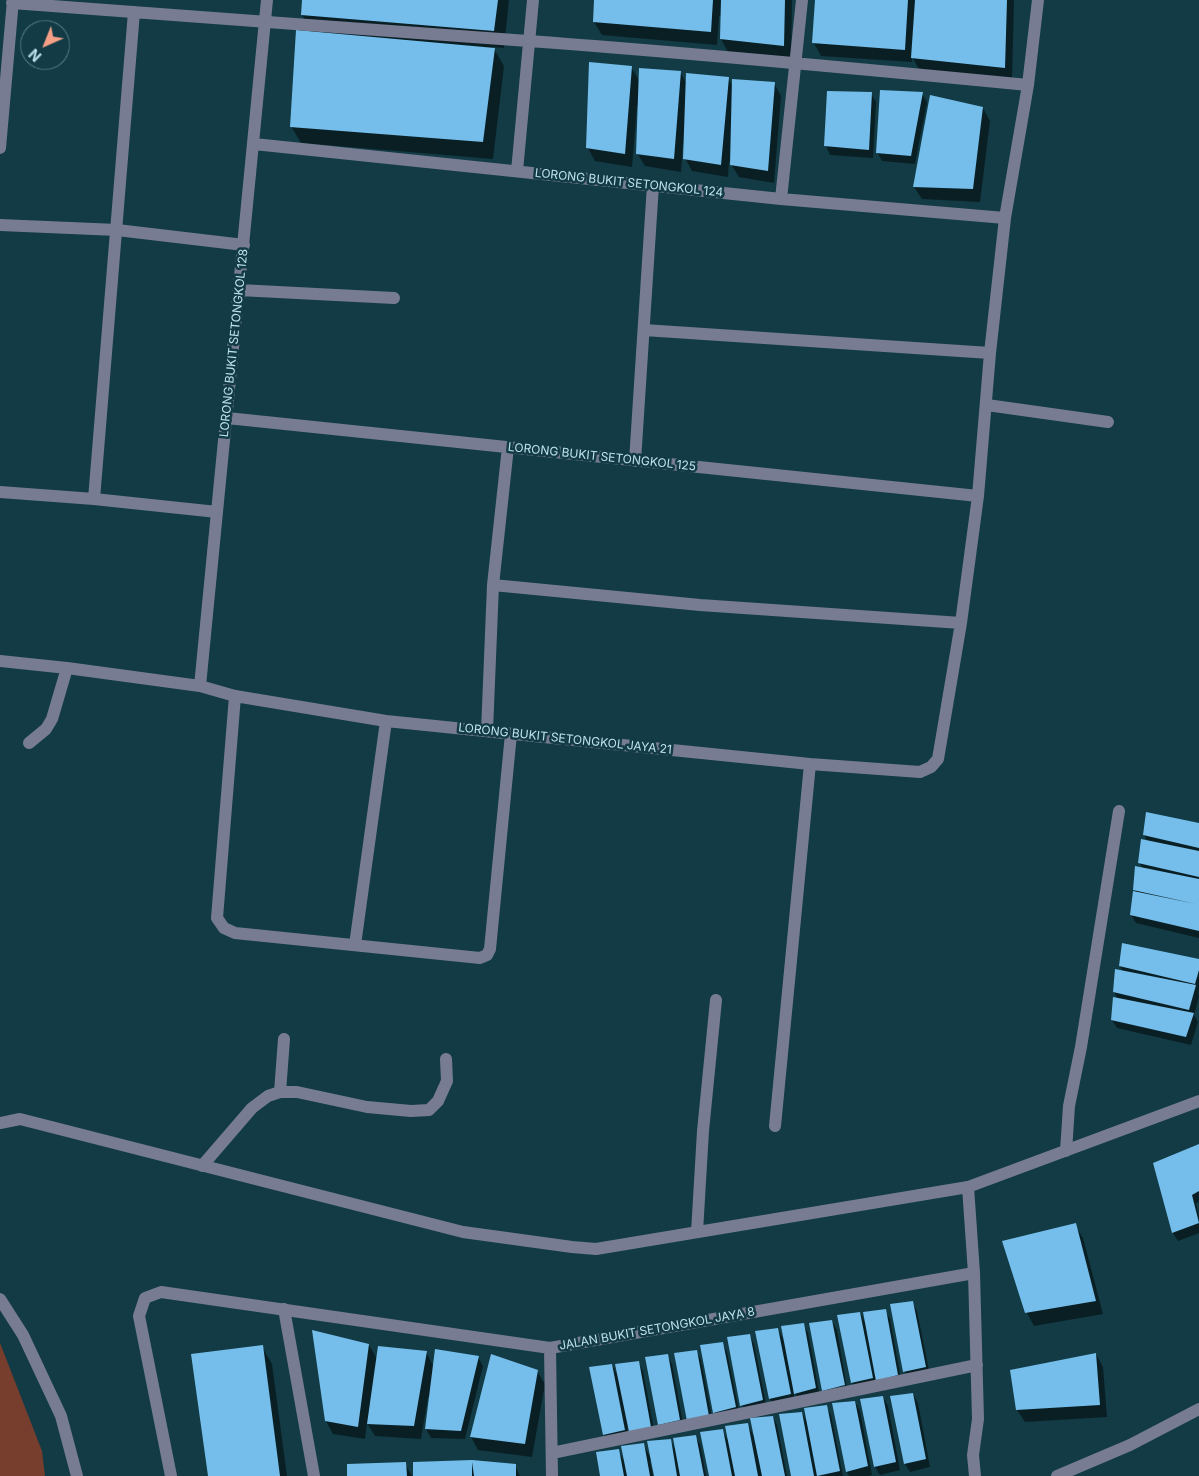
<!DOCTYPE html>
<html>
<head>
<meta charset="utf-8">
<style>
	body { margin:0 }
	#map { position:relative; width:1199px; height:1476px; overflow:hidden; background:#123b45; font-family:Inter,sans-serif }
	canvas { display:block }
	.north { position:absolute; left:20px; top:20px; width:50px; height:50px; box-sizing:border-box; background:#123b45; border:1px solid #567d88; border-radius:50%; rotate:224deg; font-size:14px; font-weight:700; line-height:20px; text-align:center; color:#bde1ec }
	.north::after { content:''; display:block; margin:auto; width:18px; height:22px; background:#f49f86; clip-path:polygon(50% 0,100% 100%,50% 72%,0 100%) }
</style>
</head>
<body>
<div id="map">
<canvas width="1199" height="1476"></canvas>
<div class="north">N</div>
</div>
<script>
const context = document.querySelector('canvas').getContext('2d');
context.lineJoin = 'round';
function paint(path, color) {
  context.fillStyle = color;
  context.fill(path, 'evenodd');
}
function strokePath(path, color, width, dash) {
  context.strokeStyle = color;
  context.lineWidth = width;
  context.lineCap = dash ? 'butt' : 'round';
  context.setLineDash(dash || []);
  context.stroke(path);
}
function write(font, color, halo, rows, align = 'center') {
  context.font = font + ' Inter,sans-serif';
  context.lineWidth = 5;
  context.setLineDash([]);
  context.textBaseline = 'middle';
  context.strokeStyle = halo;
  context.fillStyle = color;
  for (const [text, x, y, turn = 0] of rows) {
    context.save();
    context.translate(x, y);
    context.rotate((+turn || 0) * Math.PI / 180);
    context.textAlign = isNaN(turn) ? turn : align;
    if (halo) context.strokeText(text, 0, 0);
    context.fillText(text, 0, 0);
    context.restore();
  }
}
const green = new Path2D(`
	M 0,1343 L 42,1451 L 45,1476 L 0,1476 Z`);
const shadow = new Path2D(`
	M 303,0 L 509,0 L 504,48 L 493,47 L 504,66 L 493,159 L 301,143 L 291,126 L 312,33 L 302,15 Z
	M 595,0 L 792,0 L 791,58 L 728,52 L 721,39 L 721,16 L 719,16 L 717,45 L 602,35 L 594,22 Z
	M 817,0 L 1014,0 L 1012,80 L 920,71 L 912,57 L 912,62 L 821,56 L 814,43 Z
	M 631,67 L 640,82 L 680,72 L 687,84 L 728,78 L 733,87 L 774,83 L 781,96 L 774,183 L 739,177 L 729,161 L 728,177 L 692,171 L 685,158 L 685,145 L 683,144 L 681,172 L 645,166 L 637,153 L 639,106 L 637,106 L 632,167 L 595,161 L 588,148 Z
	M 871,94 L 876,102 L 873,158 L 830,155 L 826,146 Z
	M 922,94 L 927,102 L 915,164 L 882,161 L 877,152 Z
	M 983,108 L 990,121 L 980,202 L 922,199 L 914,187 Z
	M 1199,824 L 1199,938 L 1136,923 L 1131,915 L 1136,893 L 1134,889 L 1143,869 L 1140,863 L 1148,842 L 1144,835 Z
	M 1199,960 L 1199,992 L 1198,991 L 1199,997 L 1194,1015 L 1198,1022 L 1191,1045 L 1117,1028 L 1112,1020 L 1118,999 L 1114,992 L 1123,972 L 1120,966 Z
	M 1199,1146 L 1199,1202 L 1196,1203 L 1199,1216 L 1199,1233 L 1178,1241 L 1173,1233 L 1154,1163 Z
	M 1075,1225 L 1083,1238 L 1103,1314 L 1034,1326 L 1027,1313 L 1004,1242 Z
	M 912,1302 L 917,1311 L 930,1375 L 909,1380 L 905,1372 Z
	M 885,1311 L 890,1319 L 902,1384 L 876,1377 L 877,1386 L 857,1391 L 852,1383 L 860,1313 L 866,1324 Z
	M 832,1321 L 837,1330 L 848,1394 L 823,1390 Z
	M 803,1324 L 808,1333 L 820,1397 L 800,1402 L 793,1389 L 795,1402 L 775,1407 L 770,1399 L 757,1332 L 778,1330 L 785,1342 Z
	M 750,1336 L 754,1344 L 767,1409 L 747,1414 L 742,1405 Z
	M 722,1343 L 727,1352 L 740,1416 L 720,1421 L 715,1412 Z
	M 369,1345 L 377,1359 L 426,1352 L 434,1367 L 478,1357 L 483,1366 L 465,1439 L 431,1438 L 426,1429 L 430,1397 L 428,1397 L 421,1439 L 375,1436 L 367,1423 L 365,1439 L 333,1434 L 326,1421 Z
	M 262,1347 L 272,1364 L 287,1476 L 209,1476 Z
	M 696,1351 L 701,1360 L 713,1424 L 693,1429 Z
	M 1096,1354 L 1103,1367 L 1107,1417 L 1025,1422 L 1017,1410 Z
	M 667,1355 L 672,1364 L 684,1428 L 664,1433 Z
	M 492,1356 L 537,1371 L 545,1384 L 532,1457 L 478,1450 L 471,1437 Z
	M 638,1362 L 643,1371 L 655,1435 L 635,1440 L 627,1427 L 629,1438 L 609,1443 L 604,1435 L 612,1365 L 619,1378 Z
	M 913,1394 L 918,1403 L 930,1467 L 910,1472 L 905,1464 L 892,1397 Z
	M 883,1397 L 888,1406 L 900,1470 L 880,1475 L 875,1467 L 862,1400 Z
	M 855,1402 L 860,1411 L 872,1475 L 868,1476 L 849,1476 L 847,1472 Z
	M 826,1407 L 831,1415 L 843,1476 L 819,1476 L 816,1472 L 817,1476 L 793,1476 L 802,1413 L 808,1424 Z
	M 773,1417 L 777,1425 L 787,1476 L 710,1476 L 722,1430 L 729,1442 L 747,1424 L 755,1438 Z
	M 695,1436 L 700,1444 L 706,1476 L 655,1476 L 652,1461 L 650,1461 L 653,1476 L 602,1476 L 618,1451 L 625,1462 L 643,1444 L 651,1458 L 670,1440 L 676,1451 Z
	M 472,1461 L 515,1465 L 520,1476 L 414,1476 Z
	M 405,1464 L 412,1476 L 349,1476 Z`);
const building = new Path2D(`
	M 302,0 L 498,0 L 494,31 L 301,15 Z
	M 594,0 L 713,0 L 711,32 L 593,22 Z
	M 721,0 L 785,0 L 784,46 L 720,39 Z
	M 815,0 L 908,0 L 905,50 L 812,43 Z
	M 915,0 L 1007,0 L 1005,68 L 911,58 Z
	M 296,30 L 495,48 L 483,142 L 290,127 Z
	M 589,62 L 632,66 L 625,154 L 586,148 Z
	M 639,68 L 681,71 L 674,159 L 636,154 Z
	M 686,73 L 729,77 L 721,165 L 683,159 Z
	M 732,79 L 775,82 L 768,171 L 730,165 Z
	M 880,90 L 923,92 L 911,156 L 876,153 Z
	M 827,91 L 872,92 L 869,150 L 824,146 Z
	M 930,95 L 983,107 L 973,189 L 913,187 Z
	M 1146,812 L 1199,823 L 1199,848 L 1143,835 Z
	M 1141,839 L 1199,851 L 1199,877 L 1138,863 Z
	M 1135,866 L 1199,879 L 1199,931 L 1130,915 L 1133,891 L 1196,904 L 1133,890 Z
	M 1122,943 L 1199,959 L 1199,970 L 1195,984 L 1119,966 Z
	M 1115,969 L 1196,985 L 1189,1010 L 1113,992 Z
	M 1113,997 L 1194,1013 L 1186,1037 L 1111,1020 Z
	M 1199,1144 L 1199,1191 L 1192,1195 L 1199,1223 L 1172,1233 L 1153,1163 Z
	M 1076,1223 L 1096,1301 L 1025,1313 L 1002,1241 Z
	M 913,1301 L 926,1367 L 903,1372 L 890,1304 Z
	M 886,1309 L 898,1375 L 876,1381 L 863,1312 Z
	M 860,1312 L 873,1378 L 851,1383 L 837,1315 Z
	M 832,1320 L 845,1385 L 822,1391 L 809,1323 Z
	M 804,1323 L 816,1388 L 794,1394 L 781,1326 Z
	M 778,1328 L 791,1394 L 769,1399 L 755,1331 Z
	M 312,1330 L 369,1344 L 358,1427 L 325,1421 Z
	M 750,1334 L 763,1400 L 740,1406 L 727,1337 Z
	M 723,1342 L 736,1407 L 713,1413 L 700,1345 Z
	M 263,1345 L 280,1476 L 208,1476 L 191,1354 Z
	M 378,1346 L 427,1351 L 414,1426 L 367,1424 Z
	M 435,1349 L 479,1356 L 461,1431 L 425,1429 Z
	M 697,1350 L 709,1416 L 687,1421 L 674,1353 Z
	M 1096,1353 L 1100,1405 L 1016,1410 L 1010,1370 Z
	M 491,1354 L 538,1370 L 525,1444 L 470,1437 Z
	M 668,1354 L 680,1420 L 658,1425 L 645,1357 Z
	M 639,1361 L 651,1427 L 629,1432 L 615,1364 Z
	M 612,1364 L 625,1430 L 603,1435 L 589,1367 Z
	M 913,1393 L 926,1459 L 904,1464 L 890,1396 Z
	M 883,1396 L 896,1462 L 874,1467 L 860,1399 Z
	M 855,1401 L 868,1466 L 846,1472 L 832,1403 Z
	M 827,1405 L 840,1471 L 817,1476 L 804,1408 Z
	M 802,1412 L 814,1476 L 791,1476 L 779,1414 Z
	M 773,1416 L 785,1476 L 762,1476 L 750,1418 Z
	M 748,1423 L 758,1476 L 735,1476 L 725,1426 Z
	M 723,1429 L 732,1476 L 709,1476 L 700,1432 Z
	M 696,1435 L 704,1476 L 680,1476 L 673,1438 Z
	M 671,1439 L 677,1476 L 654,1476 L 647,1441 Z
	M 644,1443 L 650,1476 L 627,1476 L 621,1446 Z
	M 619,1449 L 624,1476 L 600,1476 L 596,1452 Z
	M 472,1460 L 516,1464 L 516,1476 L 474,1476 L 472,1462 L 472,1476 L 413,1476 L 413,1462 Z
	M 406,1462 L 407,1476 L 347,1476 L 347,1464 Z`);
const minor = new Path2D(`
	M 12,3 C 184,17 356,28 528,41 C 695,53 862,69 1028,85
	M 254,144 L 781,199 L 1005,218
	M 0,148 L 13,0
	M 517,171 L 533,0
	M 781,199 L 802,0
	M 0,225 L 117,230 L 244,245
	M 239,290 L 394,298
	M 644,330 L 990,353
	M 987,405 L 1108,422
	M 227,418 L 978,496
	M 635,461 L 653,185
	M 0,492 L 94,499 L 217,512
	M 94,499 L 134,12
	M 493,585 L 700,605 L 961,623
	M 0,661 L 67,668 L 200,686 L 235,696 L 386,721 L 810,764 L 920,772 L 931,767 L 938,759 L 961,623 L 978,496 L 990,353 L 1005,218 L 1028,85 L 1038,0
	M 200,686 L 267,0
	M 235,696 L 217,918 L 224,928 L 235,933 L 480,958 L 487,955 L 490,949 L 511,734
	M 487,731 L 493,585 L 508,447
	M 29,743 L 46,729 L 52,719 L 67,668
	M 355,945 L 386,721
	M 280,1092 L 284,1039
	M 0,1123 L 20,1119 L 463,1232 L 572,1247 L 596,1249 L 968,1187 L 1199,1101
	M 775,1126 L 810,764
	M 1066,1151 L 1069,1106 L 1081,1047 L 1119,811
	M 202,1166 L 252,1108 L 268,1096 L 280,1092 L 297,1092 L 367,1107 L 411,1111 L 429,1110 L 438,1101 L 447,1081 L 446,1059
	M 968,1187 L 974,1273 L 978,1419 L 973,1455 L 975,1476
	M 697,1232 L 703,1131 L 716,1000
	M 0,1299 L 23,1335 L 61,1416 L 77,1476
	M 284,1309 L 314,1476
	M 550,1348 L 552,1476
	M 552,1453 L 977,1365
	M 171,1476 L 139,1316 L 145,1298 L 161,1292 L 550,1348 L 974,1273
	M 1057,1476 L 1130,1445 L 1199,1409`);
const streetNames = [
	["LORONG BUKIT SETONGKOL 124",629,183,6],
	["LORONG BUKIT SETONGKOL 128",234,343,-84],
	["LORONG BUKIT SETONGKOL 125",602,457,6],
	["LORONG BUKIT SETONGKOL JAYA 21",565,739,6],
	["JALAN BUKIT SETONGKOL JAYA 8",657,1329,-10]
];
paint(green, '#773d2d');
paint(shadow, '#0007');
paint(building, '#75beeb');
strokePath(minor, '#777c93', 12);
write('12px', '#bde1ec', '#123b45', streetNames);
</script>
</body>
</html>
